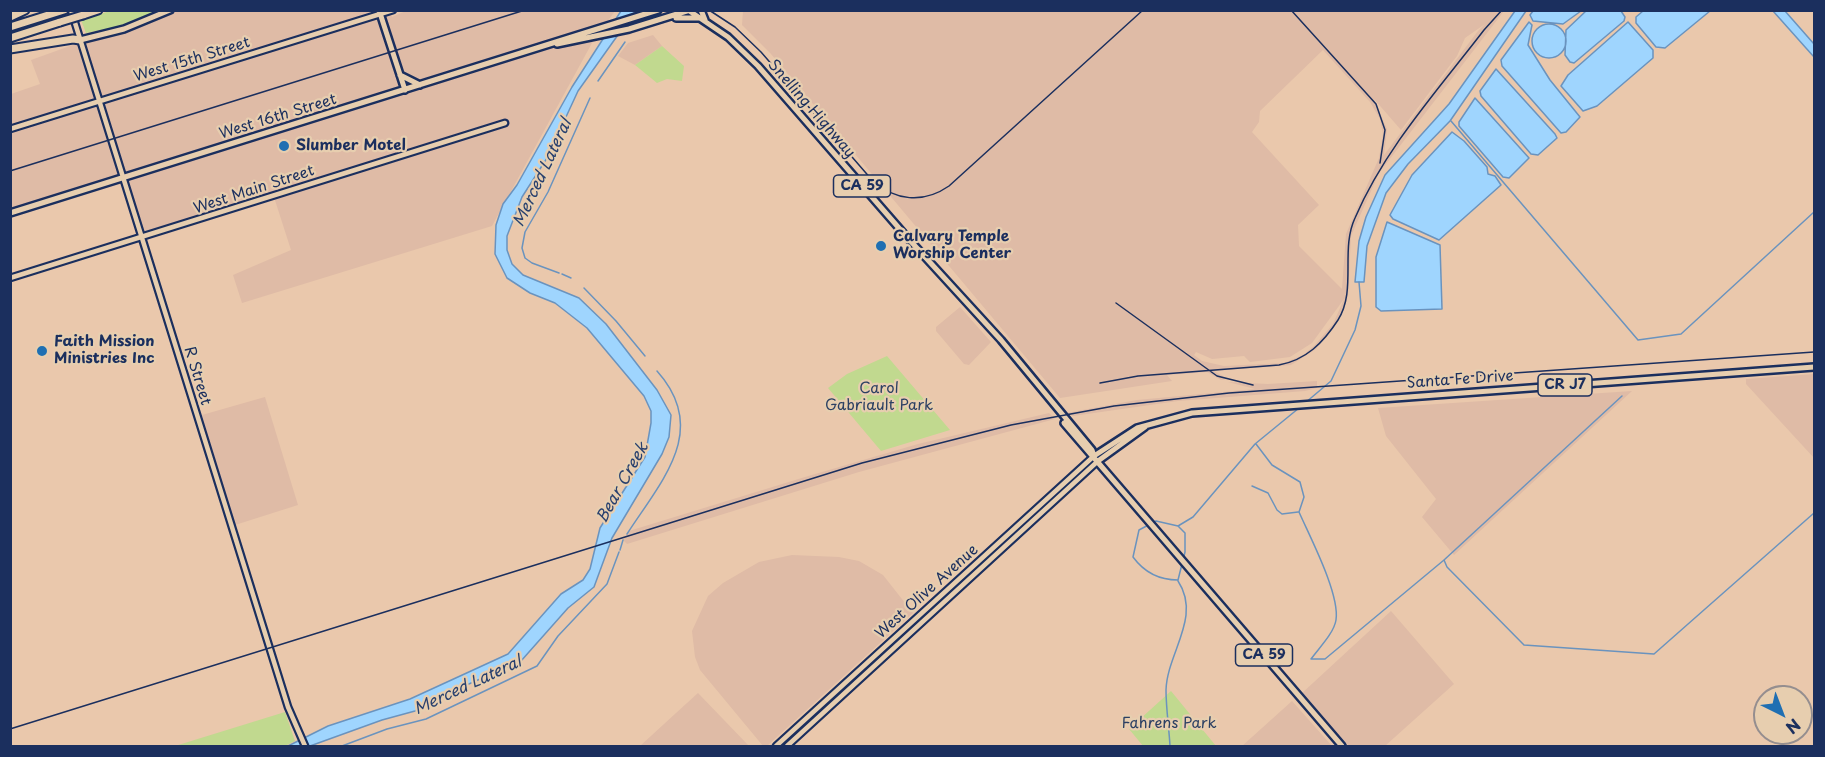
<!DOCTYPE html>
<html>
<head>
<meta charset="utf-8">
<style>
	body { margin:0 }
	#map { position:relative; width:1825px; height:757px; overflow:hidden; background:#eac8ac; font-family:"Playpen Sans",sans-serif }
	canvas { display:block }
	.frame { position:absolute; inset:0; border:12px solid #1b2f5e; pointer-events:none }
	.north { position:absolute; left:1753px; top:685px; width:60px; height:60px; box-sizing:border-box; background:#e7ceaf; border:2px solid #958e8f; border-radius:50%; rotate:138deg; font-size:16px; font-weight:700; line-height:24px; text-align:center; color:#1b2f5e }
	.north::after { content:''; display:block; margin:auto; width:21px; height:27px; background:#1f6fb2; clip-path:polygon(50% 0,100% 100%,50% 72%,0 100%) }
</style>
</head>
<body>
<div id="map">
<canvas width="1825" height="757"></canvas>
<div class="frame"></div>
<div class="north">N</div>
</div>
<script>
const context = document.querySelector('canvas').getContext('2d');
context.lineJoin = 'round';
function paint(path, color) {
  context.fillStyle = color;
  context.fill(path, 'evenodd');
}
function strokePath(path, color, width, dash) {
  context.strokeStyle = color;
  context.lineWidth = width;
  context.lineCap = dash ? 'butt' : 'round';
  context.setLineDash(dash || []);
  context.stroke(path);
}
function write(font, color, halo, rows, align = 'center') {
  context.font = font + ' "Playpen Sans",sans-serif';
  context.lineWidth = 4.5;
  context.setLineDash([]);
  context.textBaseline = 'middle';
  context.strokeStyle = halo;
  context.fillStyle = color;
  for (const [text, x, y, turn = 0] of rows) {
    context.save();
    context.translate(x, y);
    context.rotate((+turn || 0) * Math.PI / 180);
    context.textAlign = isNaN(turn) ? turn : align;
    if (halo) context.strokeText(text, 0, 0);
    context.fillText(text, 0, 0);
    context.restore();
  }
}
const built = new Path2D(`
	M 390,10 L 392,17 L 408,10 L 615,11 L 592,43 L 492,226 L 242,303 L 233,275 L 291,250 L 273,194 L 143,234 L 121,182 L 11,217 L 11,94 L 40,84 L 31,60 L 167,11 Z
	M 743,11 L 743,10 L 1504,11 L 1379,173 L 1351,236 L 1348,296 L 1343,312 L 1316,349 L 1291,365 L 1214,371 L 1228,379 L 1221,380 L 1207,372 L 1167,375 L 1172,381 L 1060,398 L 771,54 L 742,25 ZM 1485,24 L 1478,31 L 1384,155 L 1387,129 L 1374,99 L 1401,130 L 1457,56 L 1465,38 ZM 1323,50 L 1370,102 L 1380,119 L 1383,134 L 1379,158 L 1346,234 L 1342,289 L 1299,246 L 1298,225 L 1319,205 L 1252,132 L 1259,122 L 1260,111 ZM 1344,299 L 1333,324 L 1314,346 L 1303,355 L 1284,363 L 1224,366 L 1202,361 L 1194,355 L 1196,352 L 1212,359 L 1244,356 L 1250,362 L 1290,357 L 1312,343 Z
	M 653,35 L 662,46 L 635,65 L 618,56 L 628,43 Z
	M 960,307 L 991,342 L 969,365 L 964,364 L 936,331 L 936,327 Z
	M 1814,374 L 1814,458 L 1746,384 L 1746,379 Z
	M 1317,381 L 1317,388 L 1305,391 L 1178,401 L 1073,416 L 1066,413 L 1137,400 L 1255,389 L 1228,382 L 1268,384 Z
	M 1632,391 L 1454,555 L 1422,517 L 1436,499 L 1386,436 L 1378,408 Z
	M 265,397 L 298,505 L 235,525 L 202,415 Z
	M 1049,413 L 1055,419 L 859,472 L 627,544 L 623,540 L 629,531 L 805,477 L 918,444 Z
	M 792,555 L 839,557 L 859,561 L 883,575 L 913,613 L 767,746 L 763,746 L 700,670 L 695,657 L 692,631 L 708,596 L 723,583 L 759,562 Z
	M 1391,611 L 1454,684 L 1385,746 L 1349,746 L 1301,694 Z
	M 698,693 L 749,746 L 640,746 L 676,713 Z
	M 1292,701 L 1332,746 L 1242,746 Z`);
const green = new Path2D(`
	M 110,11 L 160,11 L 117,27 L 86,33 L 81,20 Z
	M 662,46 L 684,66 L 682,81 L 667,79 L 657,83 L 635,65 Z
	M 887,356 L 950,430 L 881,451 L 828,388 L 847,374 Z
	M 1171,691 L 1216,746 L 1143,746 L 1129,729 Z
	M 285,712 L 295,741 L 285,746 L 175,746 Z`);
const water = new Path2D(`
	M 621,11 L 635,11 L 578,91 L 547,158 L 522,197 L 507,236 L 507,250 L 512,264 L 523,275 L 579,298 L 606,324 L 657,390 L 671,415 L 669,437 L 662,454 L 612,538 L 594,587 L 568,608 L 521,661 L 453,691 L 415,711 L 382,720 L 310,746 L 288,746 L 328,726 L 410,699 L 508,654 L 561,594 L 583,580 L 590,569 L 600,528 L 645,457 L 651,423 L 651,411 L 644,396 L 587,328 L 555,303 L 530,293 L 507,278 L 495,254 L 496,225 L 503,204 L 517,185 L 572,87 Z
	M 1515,11 L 1526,11 L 1450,121 L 1408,164 L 1386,193 L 1367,246 L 1364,282 L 1355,282 L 1359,241 L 1366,217 L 1385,175 L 1449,104 Z
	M 1533,11 L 1533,10 L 1581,11 L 1563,24 L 1533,21 L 1530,15 Z
	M 1586,11 L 1621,11 L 1625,17 L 1624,21 L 1574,63 L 1570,62 L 1565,55 L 1566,30 Z
	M 1643,11 L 1643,10 L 1710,11 L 1665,48 L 1656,47 L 1636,23 L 1636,17 Z
	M 1773,11 L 1785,11 L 1814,44 L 1814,57 Z
	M 1529,22 L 1532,25 L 1528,45 L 1550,80 L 1580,117 L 1566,132 L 1561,133 L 1502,66 L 1501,60 Z
	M 1628,22 L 1653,50 L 1653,58 L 1597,106 L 1583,111 L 1561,86 L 1568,75 Z
	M1532 41a17 17 0 1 1 34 0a17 17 0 1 1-34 0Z
	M 1496,69 L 1555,134 L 1557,138 L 1538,155 L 1531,154 L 1481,96 L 1480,91 Z
	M 1475,98 L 1529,158 L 1509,178 L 1503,177 L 1459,126 L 1459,122 Z
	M 1452,132 L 1464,141 L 1487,167 L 1488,174 L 1495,176 L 1501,185 L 1439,240 L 1393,219 L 1390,215 L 1412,175 Z
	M 1387,222 L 1440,245 L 1442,309 L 1381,311 L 1376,307 L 1376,257 Z`);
const stream = new Path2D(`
	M 598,81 L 625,42
	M 1451,121 L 1638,340 L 1681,334 L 1814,212
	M 559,273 L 532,263 L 525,258 L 522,248 L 525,232 L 548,192 L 590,98
	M 562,274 L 571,278
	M 584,288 L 616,321 L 645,356
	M 1305,403 L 1331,381 L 1355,330 L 1361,306 L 1359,282
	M 1256,444 L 1272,465 L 1300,482 L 1304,497 L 1299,512 C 1310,537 1340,594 1336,620 C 1334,633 1319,648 1311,659
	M 1252,486 L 1268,493 L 1277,510 L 1282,514 L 1298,512
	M 1156,521 L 1178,526 L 1185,533 L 1185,552 L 1178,580 C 1159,580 1144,572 1133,557 L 1139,530 Z
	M 1178,526 L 1193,517 L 1255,444 L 1299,408
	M 627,534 C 662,480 710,430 657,371
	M 620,550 L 623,540
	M 1444,560 L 1447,567 L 1524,645 L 1654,654 L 1814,513
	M 1311,659 L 1325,659 L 1444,560 L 1622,396
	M 342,746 L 387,729 L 426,719 L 537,666 L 558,636 L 607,584 L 619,552
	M 1170,746 C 1169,728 1166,708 1166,690 C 1167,653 1202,617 1178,581`);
const secondary = new Path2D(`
	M 71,10 L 288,707 L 305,746
	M 10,129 L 393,10
	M 10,278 L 505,123
	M 776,746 L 1094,456
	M 787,746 L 1098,461`);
const primary = new Path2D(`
	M 379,10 L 405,90
	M 688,10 L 728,37 L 758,66 L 905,235 L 1001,340 L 1092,450 L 1094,456
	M 701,10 L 705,20
	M 676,18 L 699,18
	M 80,40 L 124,29 L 170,10
	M 557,44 L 629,29 L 690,10
	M 400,75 L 420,85
	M 10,213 L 658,10
	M 1064,423 L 1342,746
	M 1094,456 L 1137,428 L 1192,413 L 1814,367
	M 1098,461 L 1145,427`);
const highway = new Path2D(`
	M 83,15 L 98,10
	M 10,17 L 25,10
	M 10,27 L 64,10
	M 10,38 L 60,22
	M 10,49 L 73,39 L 80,40`);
const rail = new Path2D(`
	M 709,10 L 735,27 L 761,52 L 872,180 C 895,201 923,204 949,186 L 1143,10
	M 1291,10 L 1376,104 L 1385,130 L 1380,163
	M 10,171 L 525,10
	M 1116,303 L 1217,376 L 1253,385
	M 1100,383 L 1138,376 L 1279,365 C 1306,360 1323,343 1338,320 C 1357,290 1340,250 1355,218 C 1385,148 1438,90 1484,30 L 1502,10
	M 10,729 L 862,463 L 1011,425 L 1114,406 L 1229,393 L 1814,352`);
const highwayBridge = new Path2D(`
	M 60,22 L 83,15`);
const markers = [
	[284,146,6,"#1f6fb2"],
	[881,246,6,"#1f6fb2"],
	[42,351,6,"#1f6fb2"]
];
const shields = [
	[862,186,57],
	[1565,385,54],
	[1264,655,57]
];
const shieldNames = [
	["CA 59",862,186],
	["CR J7",1565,385],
	["CA 59",1264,655]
];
const streetNames = [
	["West 15th Street",192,60,-17],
	["Snelling Highway",811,109,49],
	["West 16th Street",278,117,-17],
	["West Main Street",254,190,-18],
	["R Street",197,376,73],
	["Santa Fe Drive",1460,380,-4],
	["West Olive Avenue",927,592,-42]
];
const poiNames = [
	["Slumber Motel",296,146],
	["Calvary Temple",893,237],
	["Worship Center",893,254],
	["Faith Mission",54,342],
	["Ministries Inc",54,359]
];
const parkNames = [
	["Carol",879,389],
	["Gabriault Park",879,406],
	["Fahrens Park",1169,724]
];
const waterNames = [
	["Merced Lateral",543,173,-65],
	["Bear Creek",623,483,-61],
	["Merced Lateral",468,686,-25]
];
paint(built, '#dfbba6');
paint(green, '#c1d98f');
paint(water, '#9fd5fe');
strokePath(water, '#6a93be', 1.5);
strokePath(stream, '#6a93be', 1.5);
strokePath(secondary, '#1b2f5e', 9);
strokePath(primary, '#1b2f5e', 10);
strokePath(highway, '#1b2f5e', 11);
strokePath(secondary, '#e7ceaf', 4.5);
strokePath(primary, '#e7ceaf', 5);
strokePath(highway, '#e7ceaf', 7);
strokePath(rail, '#1b2f5e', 1.5);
strokePath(highwayBridge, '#1b2f5e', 11, []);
strokePath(highwayBridge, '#e7ceaf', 7);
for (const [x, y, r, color] of markers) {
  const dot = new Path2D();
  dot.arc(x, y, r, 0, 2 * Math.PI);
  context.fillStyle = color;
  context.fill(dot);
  strokePath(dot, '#e7ceaf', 2);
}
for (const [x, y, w] of shields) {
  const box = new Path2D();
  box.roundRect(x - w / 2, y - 11, w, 22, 4.5);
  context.fillStyle = '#e7ceaf';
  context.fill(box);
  strokePath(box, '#1b2f5e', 1.5);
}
write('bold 14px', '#1b2f5e', null, shieldNames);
write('15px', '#1b2f5e', '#e7ceaf', streetNames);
write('bold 15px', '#1b2f5e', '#e7ceaf', poiNames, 'left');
write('15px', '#2c4063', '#e7ceaf', parkNames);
write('italic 16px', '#28406e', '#e7ceaf', waterNames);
</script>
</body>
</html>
